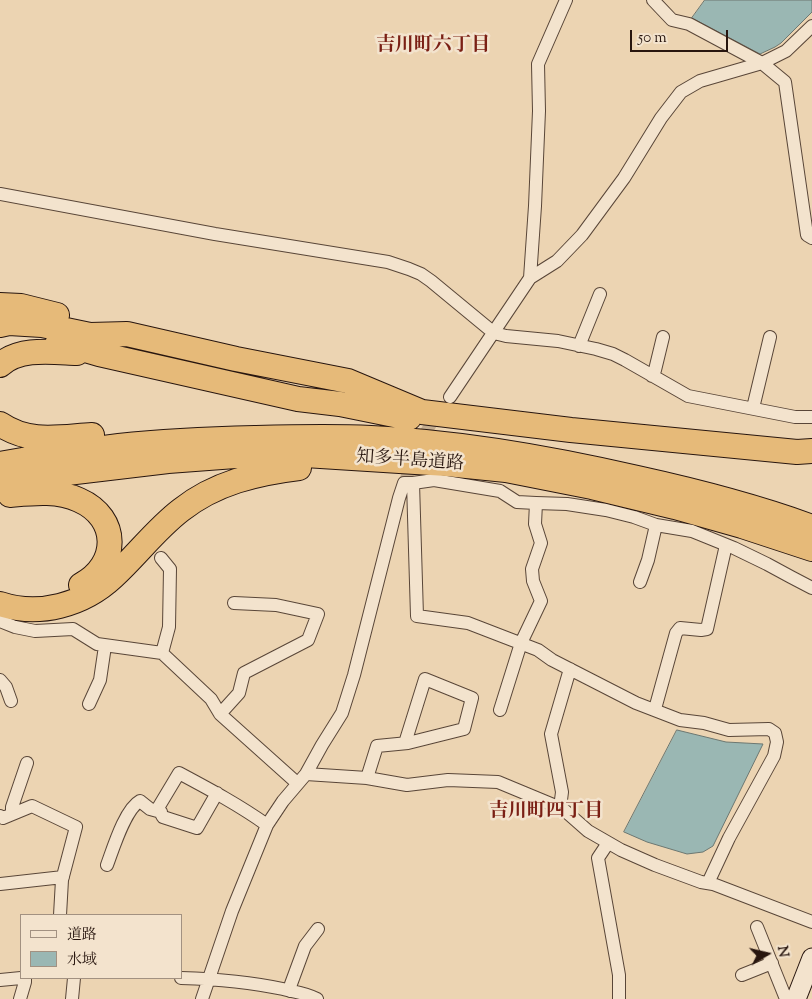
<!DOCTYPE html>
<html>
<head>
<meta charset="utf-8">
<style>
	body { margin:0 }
	#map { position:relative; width:812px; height:999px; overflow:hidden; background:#ecd4b2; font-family:"Sorts Mill Goudy","Noto Serif JP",serif }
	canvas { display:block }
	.legend { position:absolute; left:20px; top:914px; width:162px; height:65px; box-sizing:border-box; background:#f3e3cd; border:1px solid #a29181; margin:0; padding:6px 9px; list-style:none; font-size:15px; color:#28160f }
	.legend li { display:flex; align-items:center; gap:10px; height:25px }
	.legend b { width:25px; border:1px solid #a29181 }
	.north { position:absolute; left:742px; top:929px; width:50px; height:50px; -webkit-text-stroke:4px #f3e3cd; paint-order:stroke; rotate:81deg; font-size:14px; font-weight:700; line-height:20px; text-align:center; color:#28160f }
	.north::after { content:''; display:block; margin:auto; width:18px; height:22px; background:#28160f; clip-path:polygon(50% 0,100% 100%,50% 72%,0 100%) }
	.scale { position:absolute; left:630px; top:30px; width:98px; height:22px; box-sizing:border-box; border:2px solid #28160f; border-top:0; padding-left:6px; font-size:15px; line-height:18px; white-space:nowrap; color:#28160f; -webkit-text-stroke:4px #f3e3cd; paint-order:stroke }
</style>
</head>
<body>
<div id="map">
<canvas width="812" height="999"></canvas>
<ul class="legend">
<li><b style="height:6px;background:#f3e3cd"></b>道路</li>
<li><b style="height:14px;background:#9ab7b3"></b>水域</li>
</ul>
<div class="north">N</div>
<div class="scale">50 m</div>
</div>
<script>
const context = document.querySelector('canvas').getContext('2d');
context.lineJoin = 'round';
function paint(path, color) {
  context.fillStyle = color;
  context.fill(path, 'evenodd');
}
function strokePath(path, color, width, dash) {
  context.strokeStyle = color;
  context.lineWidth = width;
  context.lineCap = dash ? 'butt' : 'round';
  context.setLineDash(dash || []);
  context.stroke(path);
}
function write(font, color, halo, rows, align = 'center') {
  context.font = font + ' "Sorts Mill Goudy","Noto Serif JP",serif';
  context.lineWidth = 5;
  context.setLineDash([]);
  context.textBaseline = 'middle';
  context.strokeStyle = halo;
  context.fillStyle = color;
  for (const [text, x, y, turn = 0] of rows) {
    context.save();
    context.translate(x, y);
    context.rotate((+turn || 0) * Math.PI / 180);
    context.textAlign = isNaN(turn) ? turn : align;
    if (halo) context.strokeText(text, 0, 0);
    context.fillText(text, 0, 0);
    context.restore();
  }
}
const water = new Path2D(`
	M 705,0 L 812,0 L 812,12 L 781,43 L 775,47 L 760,54 L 692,18 Z
	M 677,730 L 726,742 L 763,744 L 713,846 L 703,852 L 687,854 L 647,842 L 624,832 Z`);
const streetTunnel = new Path2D(`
	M 404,483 L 426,432 L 439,411`);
const street = new Path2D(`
	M 653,0 L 672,20 L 689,24 L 762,63 L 785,82 L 807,235 L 812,238
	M 0,194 L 215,234 L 388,262 L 409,269 L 421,274 L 431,281 L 494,333 L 506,336 L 558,341 L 596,349 L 613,354 L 625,360 L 688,396 L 795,417 L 812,417
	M 530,278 L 535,206 L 539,111 L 538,64 L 566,0
	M 579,346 L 600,294
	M 652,376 L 655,370 L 663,337
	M 450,397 L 530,278 L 557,261 L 582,235 L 624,178 L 661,118 L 681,92 L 700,81 L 762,63 L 786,51 L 812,26
	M 753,408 L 770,337
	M 161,558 L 170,569 L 169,627 L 162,653
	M 640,582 L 648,560 L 656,525
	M 0,621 L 15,627 L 35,631 L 73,629 L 97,644 L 162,653 L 211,699 L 220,714 L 297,783
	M 0,680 L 6,687 L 11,701
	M 89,704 L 100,680 L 105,646
	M 655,709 L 676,633 L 680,628 L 701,630 L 707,629 L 726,545
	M 500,710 L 521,643 L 541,601 L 533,581 L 532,569 L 541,543 L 535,524 L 536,503
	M 220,714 L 239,693 L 244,673 L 308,640 L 318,614 L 276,605 L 234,603
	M 306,774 L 367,778 L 407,785 L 448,780 L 498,782 L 563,809 L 588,831 L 621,850 L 655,865 L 701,882 L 713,884 L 812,922
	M 367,778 L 377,746 L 408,743 L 464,729 L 472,698 L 425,679 L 405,743
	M 217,793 L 197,828 L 163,817 L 158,808 L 179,773 C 209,789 239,805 267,825
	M 560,808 L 562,792 L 551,734 L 570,669
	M 12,814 L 12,807 L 27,763
	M 0,816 L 3,818 L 32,806 L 76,827 L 62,880 L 60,915
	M 608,843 L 598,858 L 619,975 L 619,999
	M 107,865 C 113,849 125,809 140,801 L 150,809 L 161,812
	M 708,883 L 729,838 L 774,756 L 777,742 L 775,733 L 769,729 L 729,730 L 704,723 L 680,720 L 636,703 L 552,660 L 538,650 L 468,623 L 417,616 L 413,483 L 434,480 L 500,491 L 517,502 L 536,503 L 567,504 L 606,510 L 634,517 L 656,525 L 692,531 L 734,548 L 767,564 L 791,577 L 812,588
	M 0,884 L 63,877
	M 757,927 L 786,999
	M 742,975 L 772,963
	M 181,978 C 215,979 250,982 283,989 C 295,992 306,993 317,999
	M 0,980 L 21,978
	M 290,991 L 291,984 L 305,946 L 318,929
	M 20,999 L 25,982 L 25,978
	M 72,999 L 74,978
	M 202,999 L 232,911 L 267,825 L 283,801 L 306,774 L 322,745 L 342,713 L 354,675 L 399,498 L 404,483 L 413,483`);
const secondary = new Path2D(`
	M 796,999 L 812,958`);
const highway = new Path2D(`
	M 0,305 L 21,306 L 57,315
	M 0,325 L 9,323 L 42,325 L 90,335 L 127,334 L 236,359 L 348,381 L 422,412 L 571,430 L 797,452 L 812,451
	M 58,342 L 99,354 L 298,399 L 340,404 L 409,418
	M 0,365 C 20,347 52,352 77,353
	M 0,424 C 29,444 59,437 92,435
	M 0,464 C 39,457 79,451 119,446 C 164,441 210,439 255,438 C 294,437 332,436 371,438 C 460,442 550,458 637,478 C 696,491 755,506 812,527
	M 0,484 L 25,478 L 168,461 L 235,456 L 305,455 L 447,464 L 506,470 L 592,487 L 675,507 L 742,526 L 812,549
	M 10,495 C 33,493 57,490 79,500 C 120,518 119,565 81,585
	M 0,604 C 39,617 83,605 113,577 C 137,555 156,529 181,510 C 215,483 257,473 299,468`);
const streetNames = [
	["知多半島道路",410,462,4]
];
const neighbourhoodNames = [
	["吉川町六丁目",433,47],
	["吉川町四丁目",546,813]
];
paint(water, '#9ab7b3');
strokePath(water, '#6c7771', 1);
strokePath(streetTunnel, '#c5ae91', 12, [12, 6]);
strokePath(street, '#594638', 14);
strokePath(secondary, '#28160f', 21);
strokePath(highway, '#28160f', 26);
strokePath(street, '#f3e3cd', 12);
strokePath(secondary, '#f3e3cd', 19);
strokePath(highway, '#e6ba79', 24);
write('18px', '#28160f', '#f3e3cd', streetNames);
write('bold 19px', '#7a1f14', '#f3e3cd', neighbourhoodNames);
</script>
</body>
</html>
